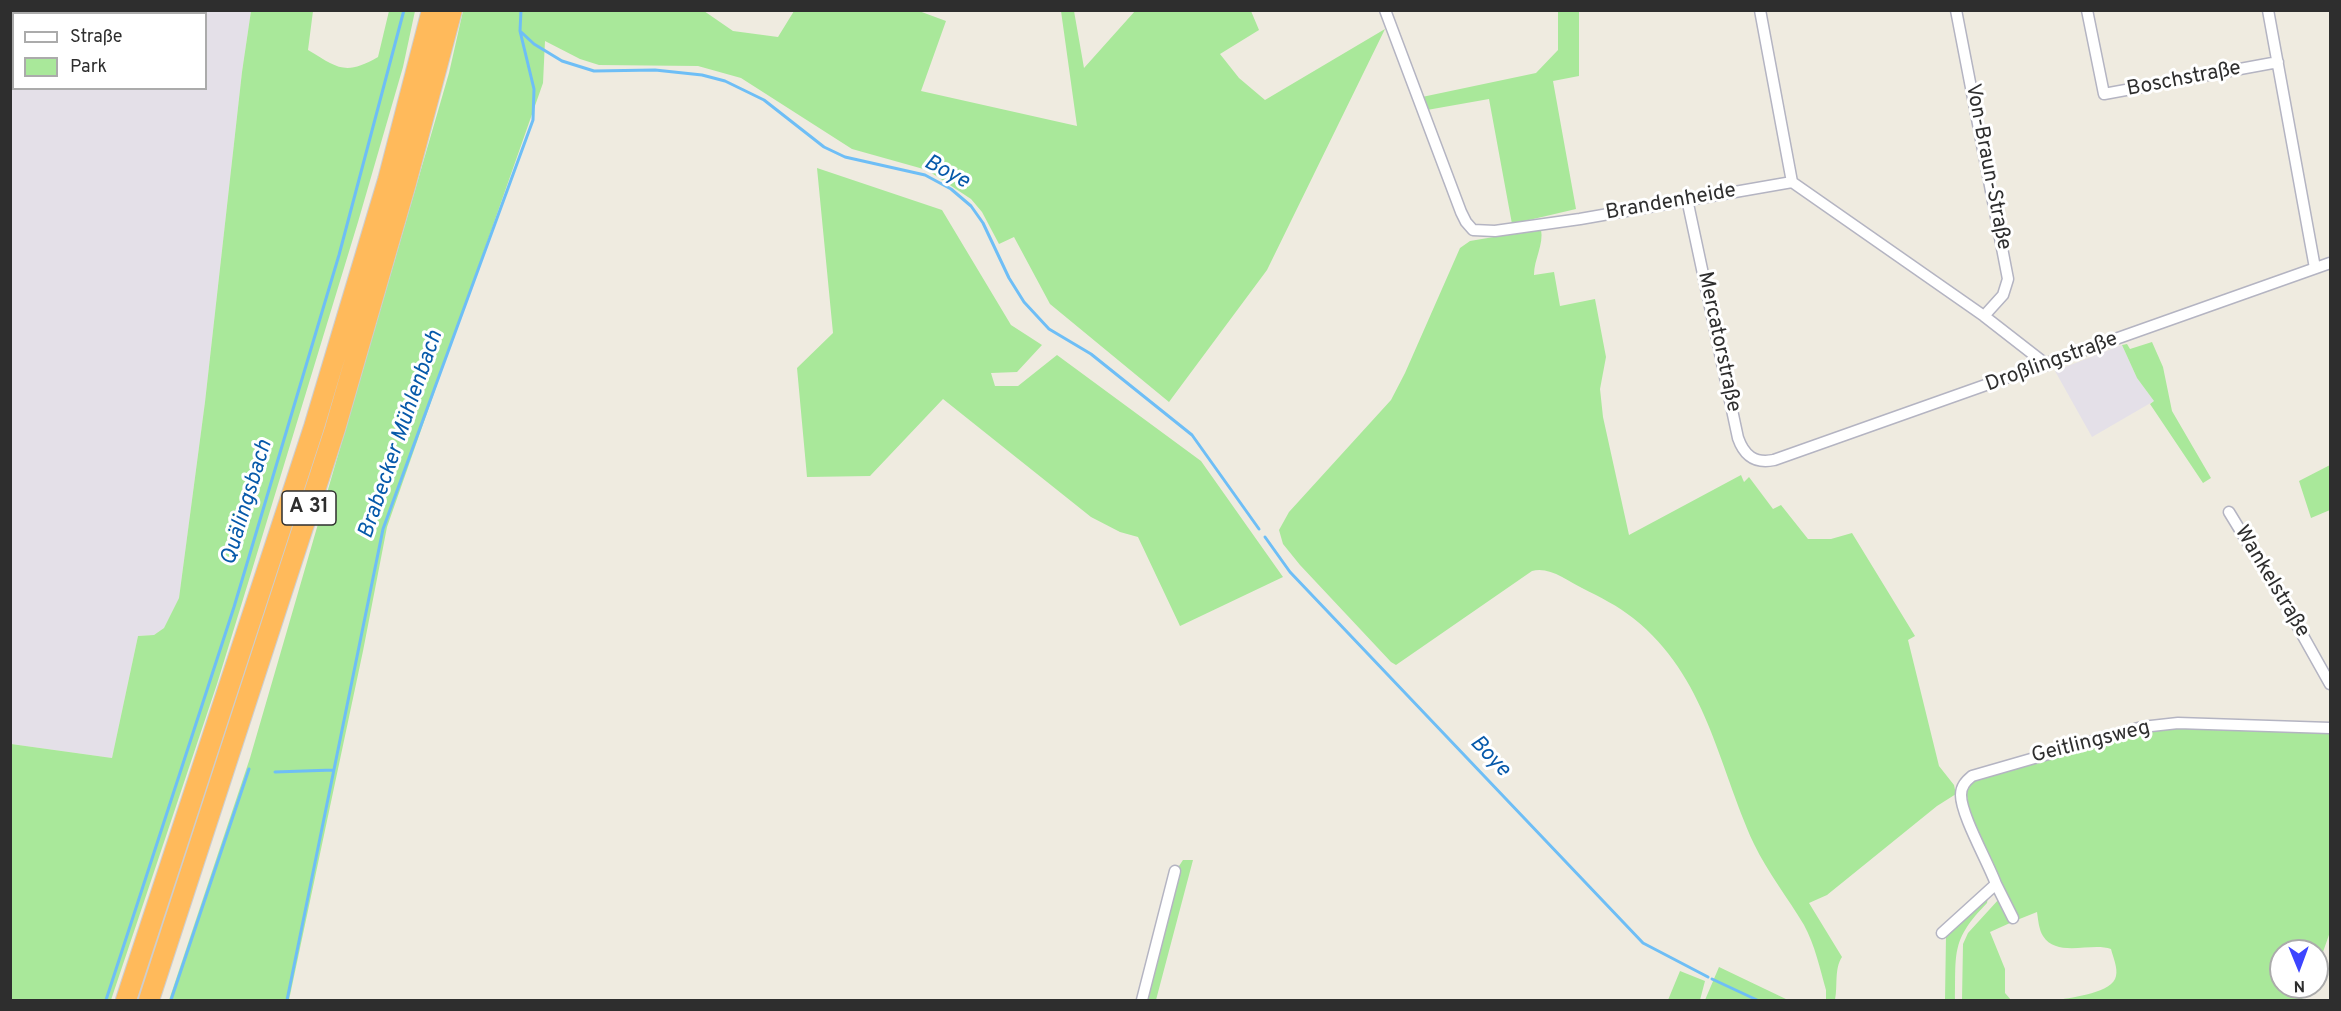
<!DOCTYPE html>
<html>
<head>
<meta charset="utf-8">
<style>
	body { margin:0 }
	#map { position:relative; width:2341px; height:1011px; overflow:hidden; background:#efebe0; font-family:Overpass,sans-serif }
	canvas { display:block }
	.frame { position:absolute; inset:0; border:12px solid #2e2e2e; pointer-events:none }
	.legend { position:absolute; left:12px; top:12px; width:195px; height:78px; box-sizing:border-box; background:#fff; border:2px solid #ababab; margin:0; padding:8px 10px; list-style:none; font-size:18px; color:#2e2e2e }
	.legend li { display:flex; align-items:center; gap:12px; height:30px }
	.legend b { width:30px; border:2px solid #ababab }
	.north { position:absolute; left:2269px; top:939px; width:60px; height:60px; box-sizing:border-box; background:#fff; border:2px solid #ababab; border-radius:50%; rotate:179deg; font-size:16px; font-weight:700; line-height:24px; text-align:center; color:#2e2e2e }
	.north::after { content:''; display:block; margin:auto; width:21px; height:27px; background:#3d45ff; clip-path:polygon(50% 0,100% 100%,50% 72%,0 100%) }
</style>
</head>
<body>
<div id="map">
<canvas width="2341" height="1011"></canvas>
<div class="frame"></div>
<ul class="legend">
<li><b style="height:8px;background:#fff"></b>Straße</li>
<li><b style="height:16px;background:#a9e89a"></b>Park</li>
</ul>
<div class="north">N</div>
</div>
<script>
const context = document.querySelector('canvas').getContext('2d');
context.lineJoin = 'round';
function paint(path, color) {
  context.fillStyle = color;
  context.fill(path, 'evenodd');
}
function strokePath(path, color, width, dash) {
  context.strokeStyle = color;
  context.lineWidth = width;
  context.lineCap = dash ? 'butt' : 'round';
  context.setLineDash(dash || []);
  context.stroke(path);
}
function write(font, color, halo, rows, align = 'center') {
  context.font = font + ' Overpass,sans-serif';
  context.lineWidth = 6;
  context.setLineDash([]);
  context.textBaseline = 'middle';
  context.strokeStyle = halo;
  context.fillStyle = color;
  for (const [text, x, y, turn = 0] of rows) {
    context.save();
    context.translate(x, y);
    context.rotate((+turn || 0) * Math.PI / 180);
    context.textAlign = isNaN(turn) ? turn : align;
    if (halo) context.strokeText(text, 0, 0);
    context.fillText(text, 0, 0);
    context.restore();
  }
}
const industrial = new Path2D(`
	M 11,11 L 251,11 L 242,72 L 205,402 L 179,598 L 164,628 L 154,635 L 138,636 L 112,758 L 11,744 ZM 14,14 L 206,14 L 206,88 L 14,88 Z
	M 2122,345 L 2137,378 L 2154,401 L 2092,437 L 2055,371 Z`);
const green = new Path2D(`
	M 251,11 L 313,11 L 308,50 C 338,68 345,76 378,57 L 389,11 L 415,11 L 403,67 L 358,222 L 252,570 L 217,684 L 111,1000 L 11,1000 L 11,744 L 112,758 L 138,636 L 154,635 L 164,628 L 179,598 L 205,402 L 242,72 Z
	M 463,11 L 704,11 L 733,31 L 778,37 L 794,11 L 919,11 L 946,21 L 921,91 L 1077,126 L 1061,11 L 1074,11 L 1084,68 L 1135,11 L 1251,11 L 1259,30 L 1220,54 L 1239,78 L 1265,100 L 1385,29 L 1267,270 L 1169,402 L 1050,304 L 1014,237 L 999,244 L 982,212 L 971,199 L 927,170 L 852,149 L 741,78 L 698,66 L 599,65 L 580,59 L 545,41 L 543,83 L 387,527 L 363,651 L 289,1000 L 169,1000 L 250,758 L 449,73 Z
	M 1558,11 L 1579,11 L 1579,76 L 1553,81 L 1576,209 L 1512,224 L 1489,99 L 1427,110 L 1422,97 L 1536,73 L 1558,50 Z
	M 817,168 L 942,210 L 1011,325 L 1042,345 L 1017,372 L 991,373 L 995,386 L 1018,386 L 1057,355 L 1201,461 L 1283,577 L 1180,626 L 1138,537 L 1120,532 L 1091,517 L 943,399 L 870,476 L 807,477 L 797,368 L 833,333 Z
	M 1541,229 C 1544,245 1534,259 1534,275 L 1554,272 L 1560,306 L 1595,299 L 1606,357 L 1600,389 L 1603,417 L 1629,535 L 1741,475 L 1744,482 L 1749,477 L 1773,509 L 1781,505 L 1808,539 L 1831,539 L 1852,533 L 1915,636 L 1908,640 L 1939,766 L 1954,785 L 1956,794 L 1937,806 L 1827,895 L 1809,903 L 1842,957 C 1834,969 1838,986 1835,1000 L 1826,1000 L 1826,990 C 1820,969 1815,945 1804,925 C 1788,898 1768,873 1754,844 C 1717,763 1707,677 1633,618 C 1618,606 1600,597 1582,588 C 1568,581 1549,566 1532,571 L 1396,665 L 1391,662 L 1300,565 L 1283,544 L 1279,530 L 1289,512 L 1391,400 L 1405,373 L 1460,248 L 1470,241 Z
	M 2152,342 L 2163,367 L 2172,411 L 2211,478 L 2203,483 L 2150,404 L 2154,401 L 2137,378 L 2122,345 L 2127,344 L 2130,349 Z
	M 2330,465 L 2330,510 L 2311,518 L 2299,481 Z
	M 2168,728 L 2330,731 L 2330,932 L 2317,969 L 2317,951 L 2281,951 L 2281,987 L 2305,987 L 2302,1000 L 2058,1000 C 2073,997 2113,993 2116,976 C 2118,968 2113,957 2111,949 C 2091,942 2057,958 2043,936 C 2039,930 2038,919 2037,912 L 2017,920 L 1969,810 L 1966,789 L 1971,783 L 1994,772 L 2056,758 L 2125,734 Z
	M 1183,860 L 1193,860 L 1156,1000 L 1146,1000 L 1179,866 Z
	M 1988,897 L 1987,903 C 1951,940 1956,952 1955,1000 L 1945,1000 L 1946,935 Z
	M 1999,899 L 2010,923 L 1990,932 L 2005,969 L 2005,993 L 2011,1000 L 1962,1000 L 1963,944 L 1968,933 Z
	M 1719,967 L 1788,1000 L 1705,1000 Z
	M 1680,971 L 1705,981 L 1700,1000 L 1668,1000 Z`);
const stream = new Path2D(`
	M 521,10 L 520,31 L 534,44 L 562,61 L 594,71 L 655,70 L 702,75 L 725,81 L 764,100 L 824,147 L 845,157 L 925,175 L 951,189 L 971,206 L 983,223 L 1009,278 L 1024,302 L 1049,329 L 1091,354 L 1192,435 L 1259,529
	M 1265,537 L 1290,572 L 1643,943 L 1708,977
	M 275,772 L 333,770
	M 1712,979 L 1757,1000
	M 106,1000 L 234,607 L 339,255 L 404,10
	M 171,1000 L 249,769
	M 287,1000 L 383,529 L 533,120 L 534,89 L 520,31`);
const minor = new Path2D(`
	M 1385,10 L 1461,212 L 1466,222 L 1473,230 L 1495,231 L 1580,219 L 1792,182 L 1984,316 L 2047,365
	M 1760,10 L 1792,182
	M 1956,10 L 2008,279 L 2003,295 L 1984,316
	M 2087,10 L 2104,94 L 2278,62
	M 2268,10 L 2315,268
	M 1687,199 L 1738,438 C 1744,455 1754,464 1774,460 L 2330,263
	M 2229,512 L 2284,602 L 2330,684
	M 1996,884 L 2013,918
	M 1942,933 L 1996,884 C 1988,862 1961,815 1961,795 C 1961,786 1966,781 1972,776 L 2142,727 L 2178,723 L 2330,728
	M 1142,1000 L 1175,871`);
const motorway = new Path2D(`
	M 126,1000 L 314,427 L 388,180 L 432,10
	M 149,1000 L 335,429 L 406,183 L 452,10`);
const shields = [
	[309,508,54]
];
const shieldNames = [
	["A 31",309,508]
];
const streetNames = [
	["Boschstraße",2184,80,-11],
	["Von-Braun-Straße",1987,167,79],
	["Brandenheide",1671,203,-10],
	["Mercatorstraße",1718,342,78],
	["Droßlingstraße",2052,363,-20],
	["Wankelstraße",2271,582,59],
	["Geitlingsweg",2091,743,-14]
];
const waterNames = [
	["Boye",946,173,28],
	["Brabecker Mühlenbach",402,435,-71],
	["Quälingsbach",248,503,-73],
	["Boye",1489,757,46]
];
paint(industrial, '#e4e0e8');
paint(green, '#a9e89a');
strokePath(stream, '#6ebef6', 3);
strokePath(minor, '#b4b4c2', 13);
strokePath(motorway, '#cdcdcd', 22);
strokePath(minor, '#fff', 10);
strokePath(motorway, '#ffba5b', 20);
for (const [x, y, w] of shields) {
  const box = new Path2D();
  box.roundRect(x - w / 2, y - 17, w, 34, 4.5);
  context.fillStyle = '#fff';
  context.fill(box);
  strokePath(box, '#2e2e2e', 1.5);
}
write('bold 20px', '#2e2e2e', null, shieldNames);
write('21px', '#2e2e2e', '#fff', streetNames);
write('italic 22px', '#0659aa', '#fff', waterNames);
</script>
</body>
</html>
